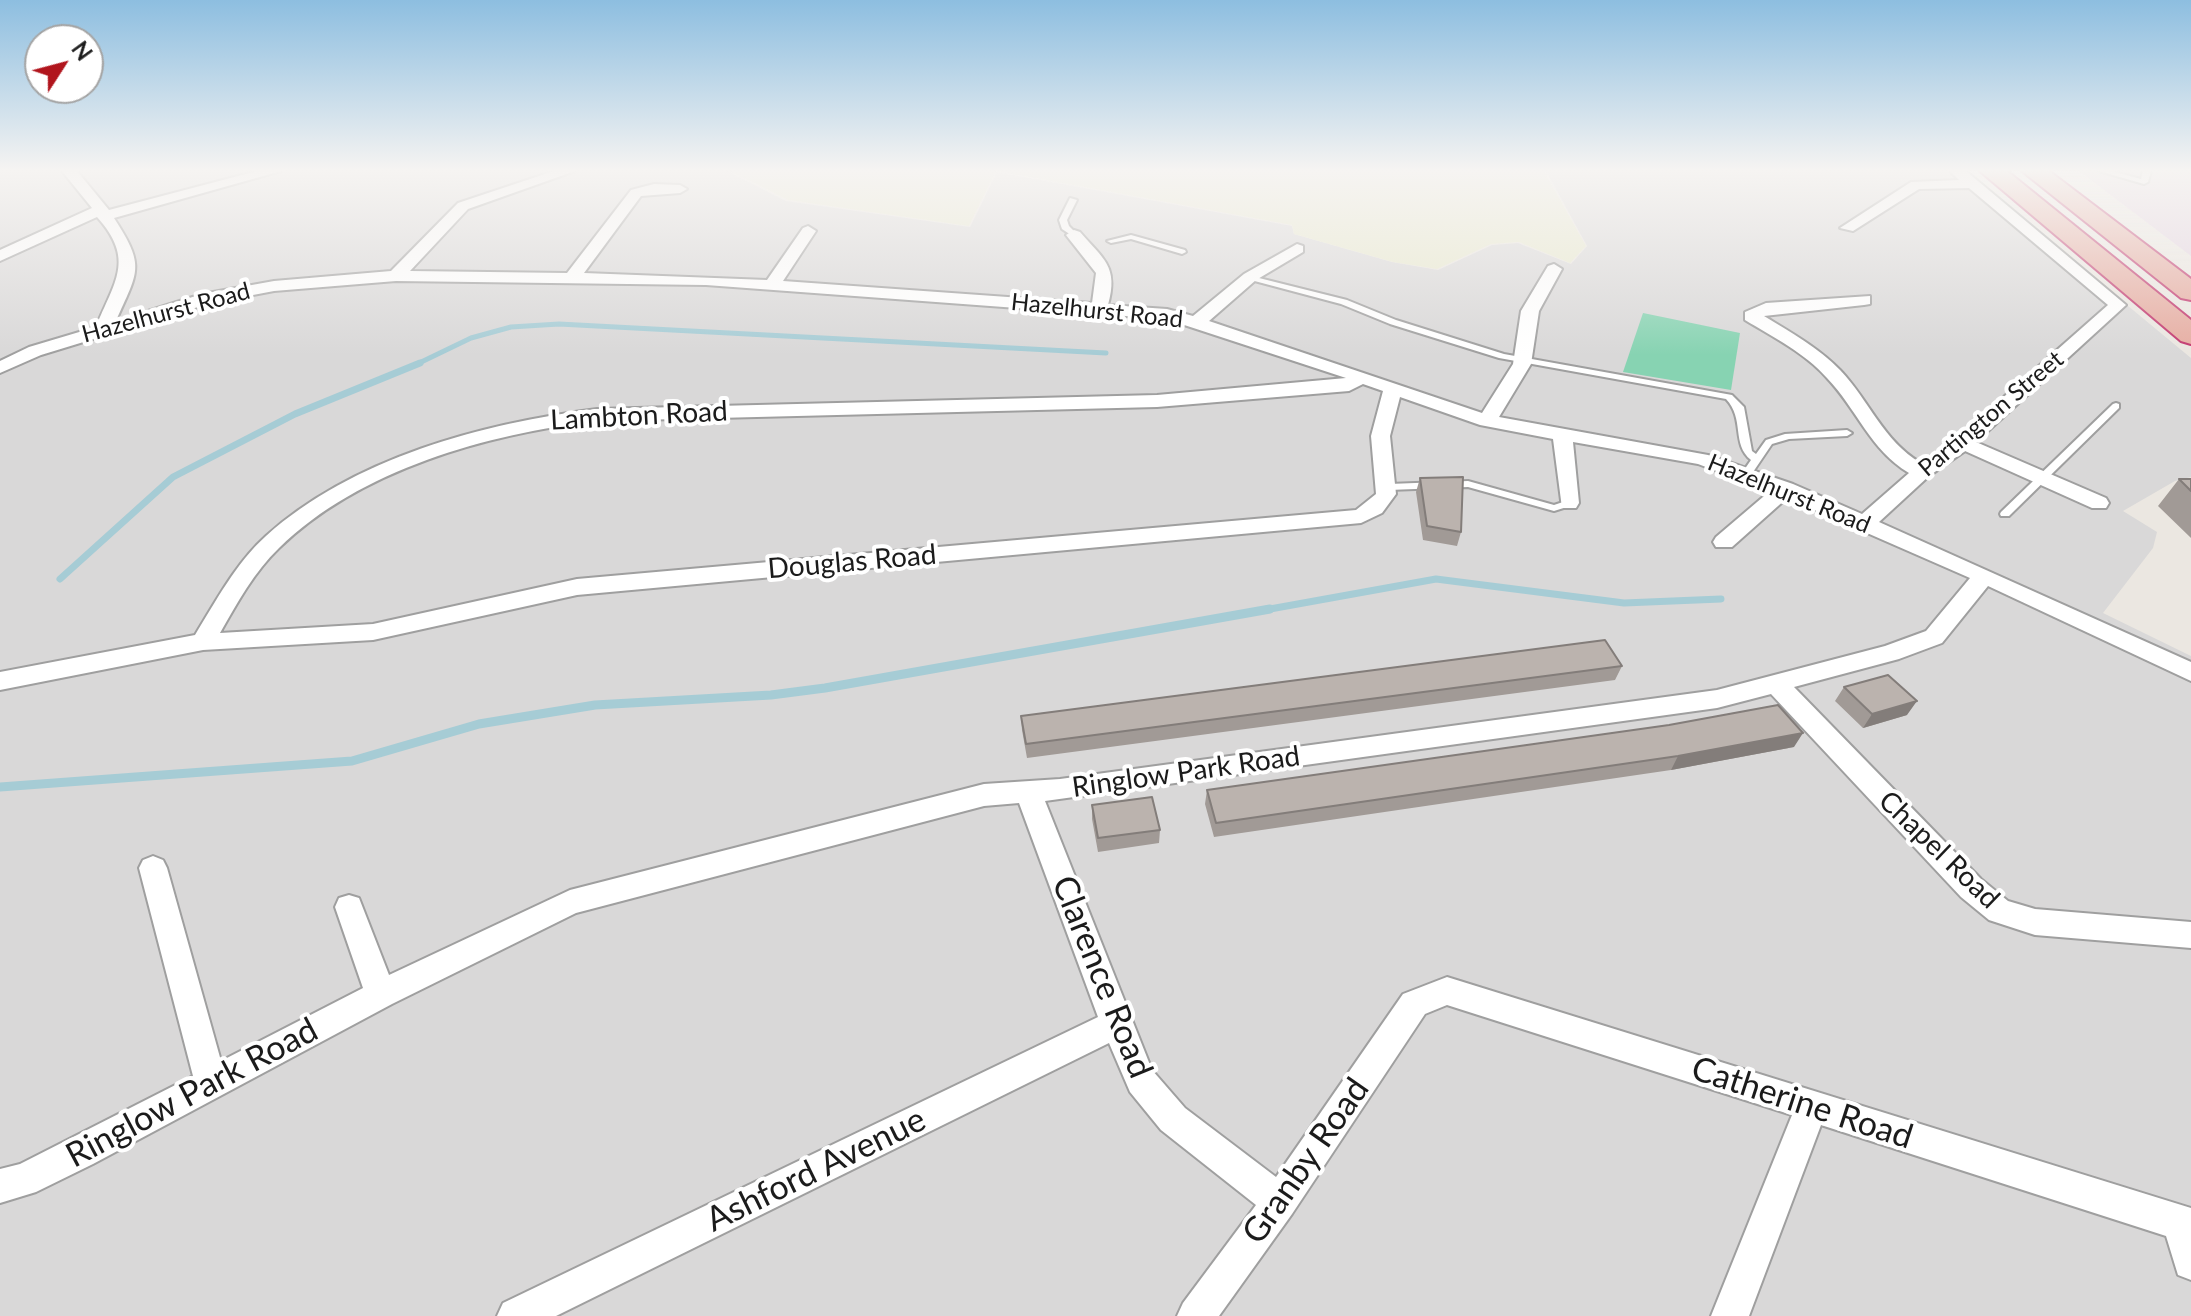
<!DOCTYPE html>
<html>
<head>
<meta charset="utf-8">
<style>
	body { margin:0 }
	#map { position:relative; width:2191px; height:1316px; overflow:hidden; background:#ebe7e1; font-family:Lato,sans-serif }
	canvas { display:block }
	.north { position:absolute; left:24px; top:24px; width:80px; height:80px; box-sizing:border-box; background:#fff; border:2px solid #a4a4a4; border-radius:50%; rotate:54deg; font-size:22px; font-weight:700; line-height:32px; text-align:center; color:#1b1b1b }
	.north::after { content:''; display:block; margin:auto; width:28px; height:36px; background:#b1151d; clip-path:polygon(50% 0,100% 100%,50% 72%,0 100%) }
</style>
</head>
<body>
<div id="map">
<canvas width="2191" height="1316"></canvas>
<div class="north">N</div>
</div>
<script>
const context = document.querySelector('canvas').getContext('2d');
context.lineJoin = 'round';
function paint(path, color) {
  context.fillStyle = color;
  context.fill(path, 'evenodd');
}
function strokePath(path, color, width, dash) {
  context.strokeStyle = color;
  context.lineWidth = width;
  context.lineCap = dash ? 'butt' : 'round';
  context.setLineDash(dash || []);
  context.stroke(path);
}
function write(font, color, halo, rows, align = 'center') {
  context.font = font + ' Lato,sans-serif';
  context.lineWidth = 8;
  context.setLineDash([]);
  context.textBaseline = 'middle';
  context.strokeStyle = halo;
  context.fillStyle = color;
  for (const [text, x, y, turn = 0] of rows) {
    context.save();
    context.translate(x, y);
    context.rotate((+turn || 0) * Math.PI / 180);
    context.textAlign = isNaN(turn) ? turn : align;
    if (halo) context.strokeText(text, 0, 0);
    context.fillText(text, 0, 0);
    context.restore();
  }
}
const residential = new Path2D(`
	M 0,171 L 727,171 L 786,201 L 970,227 L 997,172 L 1292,226 L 1294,234 L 1392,262 L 1438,270 L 1492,245 L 1518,243 L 1571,264 L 1587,246 L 1546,171 L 1965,171 L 2191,358 L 2191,477 L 2175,481 L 2123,511 L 2157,532 L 2153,548 L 2103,613 L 2191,656 L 2191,1316 L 0,1316 Z`);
const industrial = new Path2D(`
	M 2079,171 L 2191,171 L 2191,256 Z`);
const farmland = new Path2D(`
	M 730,171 L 996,171 L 969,226 L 788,200 Z
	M 997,171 L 1544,171 L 1586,246 L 1570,263 L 1519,242 L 1491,244 L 1437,269 L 1393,262 L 1294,234 L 1292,225 Z`);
const pitch = new Path2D(`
	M 1643,313 L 1740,333 L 1731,390 L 1623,372 Z`);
const streamFar2 = new Path2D(`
	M 415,365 L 471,338 L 511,327 L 559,324 L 1106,353`);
const streamFar1 = new Path2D(`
	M 60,579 L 173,477 L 295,414 L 420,363
	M 1259,611 L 1436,579 L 1624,603 L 1721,599`);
const stream = new Path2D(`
	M 0,787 L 352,761 L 479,724 L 595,705 L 771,695 L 825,688 L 1270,609`);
const service = new Path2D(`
	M 2099,171 L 2111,171 L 2141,179 L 2143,171 L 2151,171 L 2148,182 L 2144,184 Z
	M 1070,198 L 1077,200 L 1067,220 L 1069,226 L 1078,235 L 1074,237 L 1062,229 L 1059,220 Z
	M 1131,235 L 1185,250 L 1186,252 L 1182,254 L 1131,239 L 1111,243 L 1107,241 Z
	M 1247,275 L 1347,300 L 1396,320 L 1504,354 L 1732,395 L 1744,407 L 1752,451 L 1756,454 L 1766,440 L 1785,434 L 1847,430 L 1852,433 L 1847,436 L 1789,439 L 1772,444 L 1751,475 L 1743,475 L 1742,473 L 1751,460 C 1731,444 1745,419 1726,399 L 1499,358 L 1390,324 L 1341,304 L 1247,279 Z
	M 2116,403 L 2119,404 L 2119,408 L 2009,516 L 2001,516 L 2000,514 L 2001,512 L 2113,404 Z
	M 1468,481 L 1554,505 L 1569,500 L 1574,503 L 1573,505 L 1554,511 L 1468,487 L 1389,490 L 1384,487 L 1389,484 Z`);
const minor = new Path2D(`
	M 62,171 L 77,171 L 109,210 L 257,171 L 281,171 L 114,218 C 146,267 138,271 116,321 L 202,294 L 274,281 L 391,271 L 458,203 L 554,171 L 575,171 L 468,209 L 410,271 L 567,273 L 631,190 L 654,184 L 680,185 L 687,189 L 680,193 L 641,196 L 584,273 L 767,280 L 803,228 L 808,226 L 816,231 L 783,281 L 1092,303 L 1096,273 L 1066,235 L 1074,230 L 1080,232 C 1103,259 1119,266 1108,305 L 1167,309 L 1193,316 L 1244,274 L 1297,244 L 1303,246 L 1303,252 L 1256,280 L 1209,321 L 1482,413 L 1513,364 L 1521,311 L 1548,266 L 1554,264 L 1562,269 L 1539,311 L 1531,364 L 1499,417 L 1708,455 L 1793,484 L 1862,514 L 1909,473 C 1870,450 1857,409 1827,378 C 1805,353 1773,337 1745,320 L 1745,312 L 1766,303 L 1870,296 L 1870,304 L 1864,305 L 1764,316 C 1790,332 1819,348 1840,370 C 1869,400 1883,441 1921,463 L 1956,439 L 2108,305 L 1969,188 L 1919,189 L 1853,231 L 1840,228 L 1911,182 L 1959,180 L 1950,171 L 1966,171 L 2126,305 L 1976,442 L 2106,498 L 2109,503 L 2106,508 L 2092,508 L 1965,451 L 1929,476 L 1879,522 L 2191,662 L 2191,681 L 1988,586 L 1942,643 L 1899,659 L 1794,687 L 1981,879 L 2008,901 L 2035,909 L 2191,922 L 2191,948 L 2035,935 L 1989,920 L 1961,897 L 1771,694 L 1717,708 L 1045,801 L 1152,1070 L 1185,1108 L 1276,1177 L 1403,994 L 1447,977 L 2191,1208 L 2191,1280 L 2178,1275 L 2166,1236 L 1821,1125 L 1749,1316 L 1711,1316 L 1792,1115 L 1447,1005 L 1425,1014 L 1292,1214 L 1219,1316 L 1177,1316 L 1183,1303 L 1256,1205 L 1161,1130 L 1130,1092 L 1109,1043 L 556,1316 L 497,1316 L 503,1303 L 1098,1017 L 1019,803 L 984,806 L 576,913 L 392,1004 L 93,1164 L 36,1192 L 0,1203 L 0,1169 L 20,1164 L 193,1076 L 139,868 L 143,860 L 153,856 L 163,860 L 167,868 L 221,1061 L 363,988 L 335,907 L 339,898 L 349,895 L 359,898 L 389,975 L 570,890 L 984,784 L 1060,779 L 1717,690 L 1885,646 L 1926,631 L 1970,578 L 1787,498 L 1732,547 L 1716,547 L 1713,542 L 1716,537 L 1770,491 L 1698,464 L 1573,442 L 1579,503 L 1576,508 L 1562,508 L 1553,439 L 1480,425 L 1400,397 L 1390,436 L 1396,494 L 1382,513 L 1361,523 L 577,595 L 373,640 L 203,650 L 0,690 L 0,672 L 195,635 C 216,601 236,563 266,536 C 353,458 483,423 597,409 L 1157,395 L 1346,378 L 1166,319 L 706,285 L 396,281 L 274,291 L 211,303 L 41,355 L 0,373 L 0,361 L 29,347 L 96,327 C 114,282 136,260 97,217 L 0,261 L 0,250 L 92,208 ZM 1363,384 L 1383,391 L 1371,436 L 1376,494 L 1356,510 L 577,579 L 373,624 L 220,633 C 237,603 254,572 279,548 C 360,469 488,434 597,421 L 1157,407 L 1349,391 Z`);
const trunk = new Path2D(`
	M 1980,171 L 2007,171 L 2191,320 L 2191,344 L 2181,341 Z
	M 2022,171 L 2049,171 L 2191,279 L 2191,300 L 2181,298 Z`);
const wall = new Path2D(`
	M 1420,478 L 1461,532 L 1457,546 L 1423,540 L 1416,492 Z
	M 2179,479 L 2191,479 L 2191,538 L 2158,506 Z
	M 1622,666 L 1615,680 L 1027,758 L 1022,730 L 1021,716 Z
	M 1844,687 L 1907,715 L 1863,728 L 1835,701 Z
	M 1794,747 L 1671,770 L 1214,837 L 1205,804 L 1207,790 Z
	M 1092,805 L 1160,830 L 1159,843 L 1098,852 L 1092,819 Z`);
const shadedWall = new Path2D(`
	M 1917,701 L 1907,715 L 1863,728 L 1872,714 Z
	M 1803,733 L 1794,747 L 1671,770 L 1678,756 Z`);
const building = new Path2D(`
	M 1463,477 L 1461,532 L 1427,526 L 1420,478 Z
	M 2179,479 L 2191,479 L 2191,491 Z
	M 1605,640 L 1622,666 L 1026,744 L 1021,716 Z
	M 1888,675 L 1917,701 L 1872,714 L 1844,687 Z
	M 1778,705 L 1803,733 L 1678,756 L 1216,823 L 1207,790 L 1669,725 Z
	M 1152,797 L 1160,830 L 1098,838 L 1092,805 Z`);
const farStreetnames = [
	["Hazelhurst Road",1097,311,6],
	["Hazelhurst Road",166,313,-15],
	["Partington Street",1991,414,-40],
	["Hazelhurst Road",1789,494,22]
];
const streetNames = [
	["Lambton Road",639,416,-3],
	["Douglas Road",852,562,-5],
	["Ringlow Park Road",1186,772,-8],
	["Chapel Road",1939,850,44]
];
const nearStreetnames = [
	["Clarence Road",1102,977,68],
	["Ringlow Park Road",192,1093,-28],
	["Catherine Road",1802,1103,18],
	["Granby Road",1306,1161,-55],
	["Ashford Avenue",816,1170,-26]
];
paint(residential, '#d9d8d8');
paint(industrial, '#e4d4e1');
paint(farmland, '#e8e9ce');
paint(pitch, '#87d3b2');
strokePath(streamFar2, '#a6ccd5', 5);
strokePath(streamFar1, '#a6ccd5', 7);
strokePath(stream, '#a6ccd5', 9);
strokePath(service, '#9f9f9f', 4);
strokePath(minor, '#9f9f9f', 4);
strokePath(trunk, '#c2366d', 4);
paint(service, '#fff');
paint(minor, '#fff');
paint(trunk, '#e6ada2');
paint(wall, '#a19a96');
paint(shadedWall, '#837d7a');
paint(building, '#bbb3ae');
strokePath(building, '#837d7a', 2);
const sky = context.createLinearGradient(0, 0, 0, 355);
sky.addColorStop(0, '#8dbee0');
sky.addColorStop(0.48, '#f6f4f2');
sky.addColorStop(1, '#f6f4f200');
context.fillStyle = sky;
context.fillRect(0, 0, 2191, 355);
write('24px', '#1b1b1b', '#fff', farStreetnames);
write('28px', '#1b1b1b', '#fff', streetNames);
write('34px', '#1b1b1b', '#fff', nearStreetnames);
</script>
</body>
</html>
